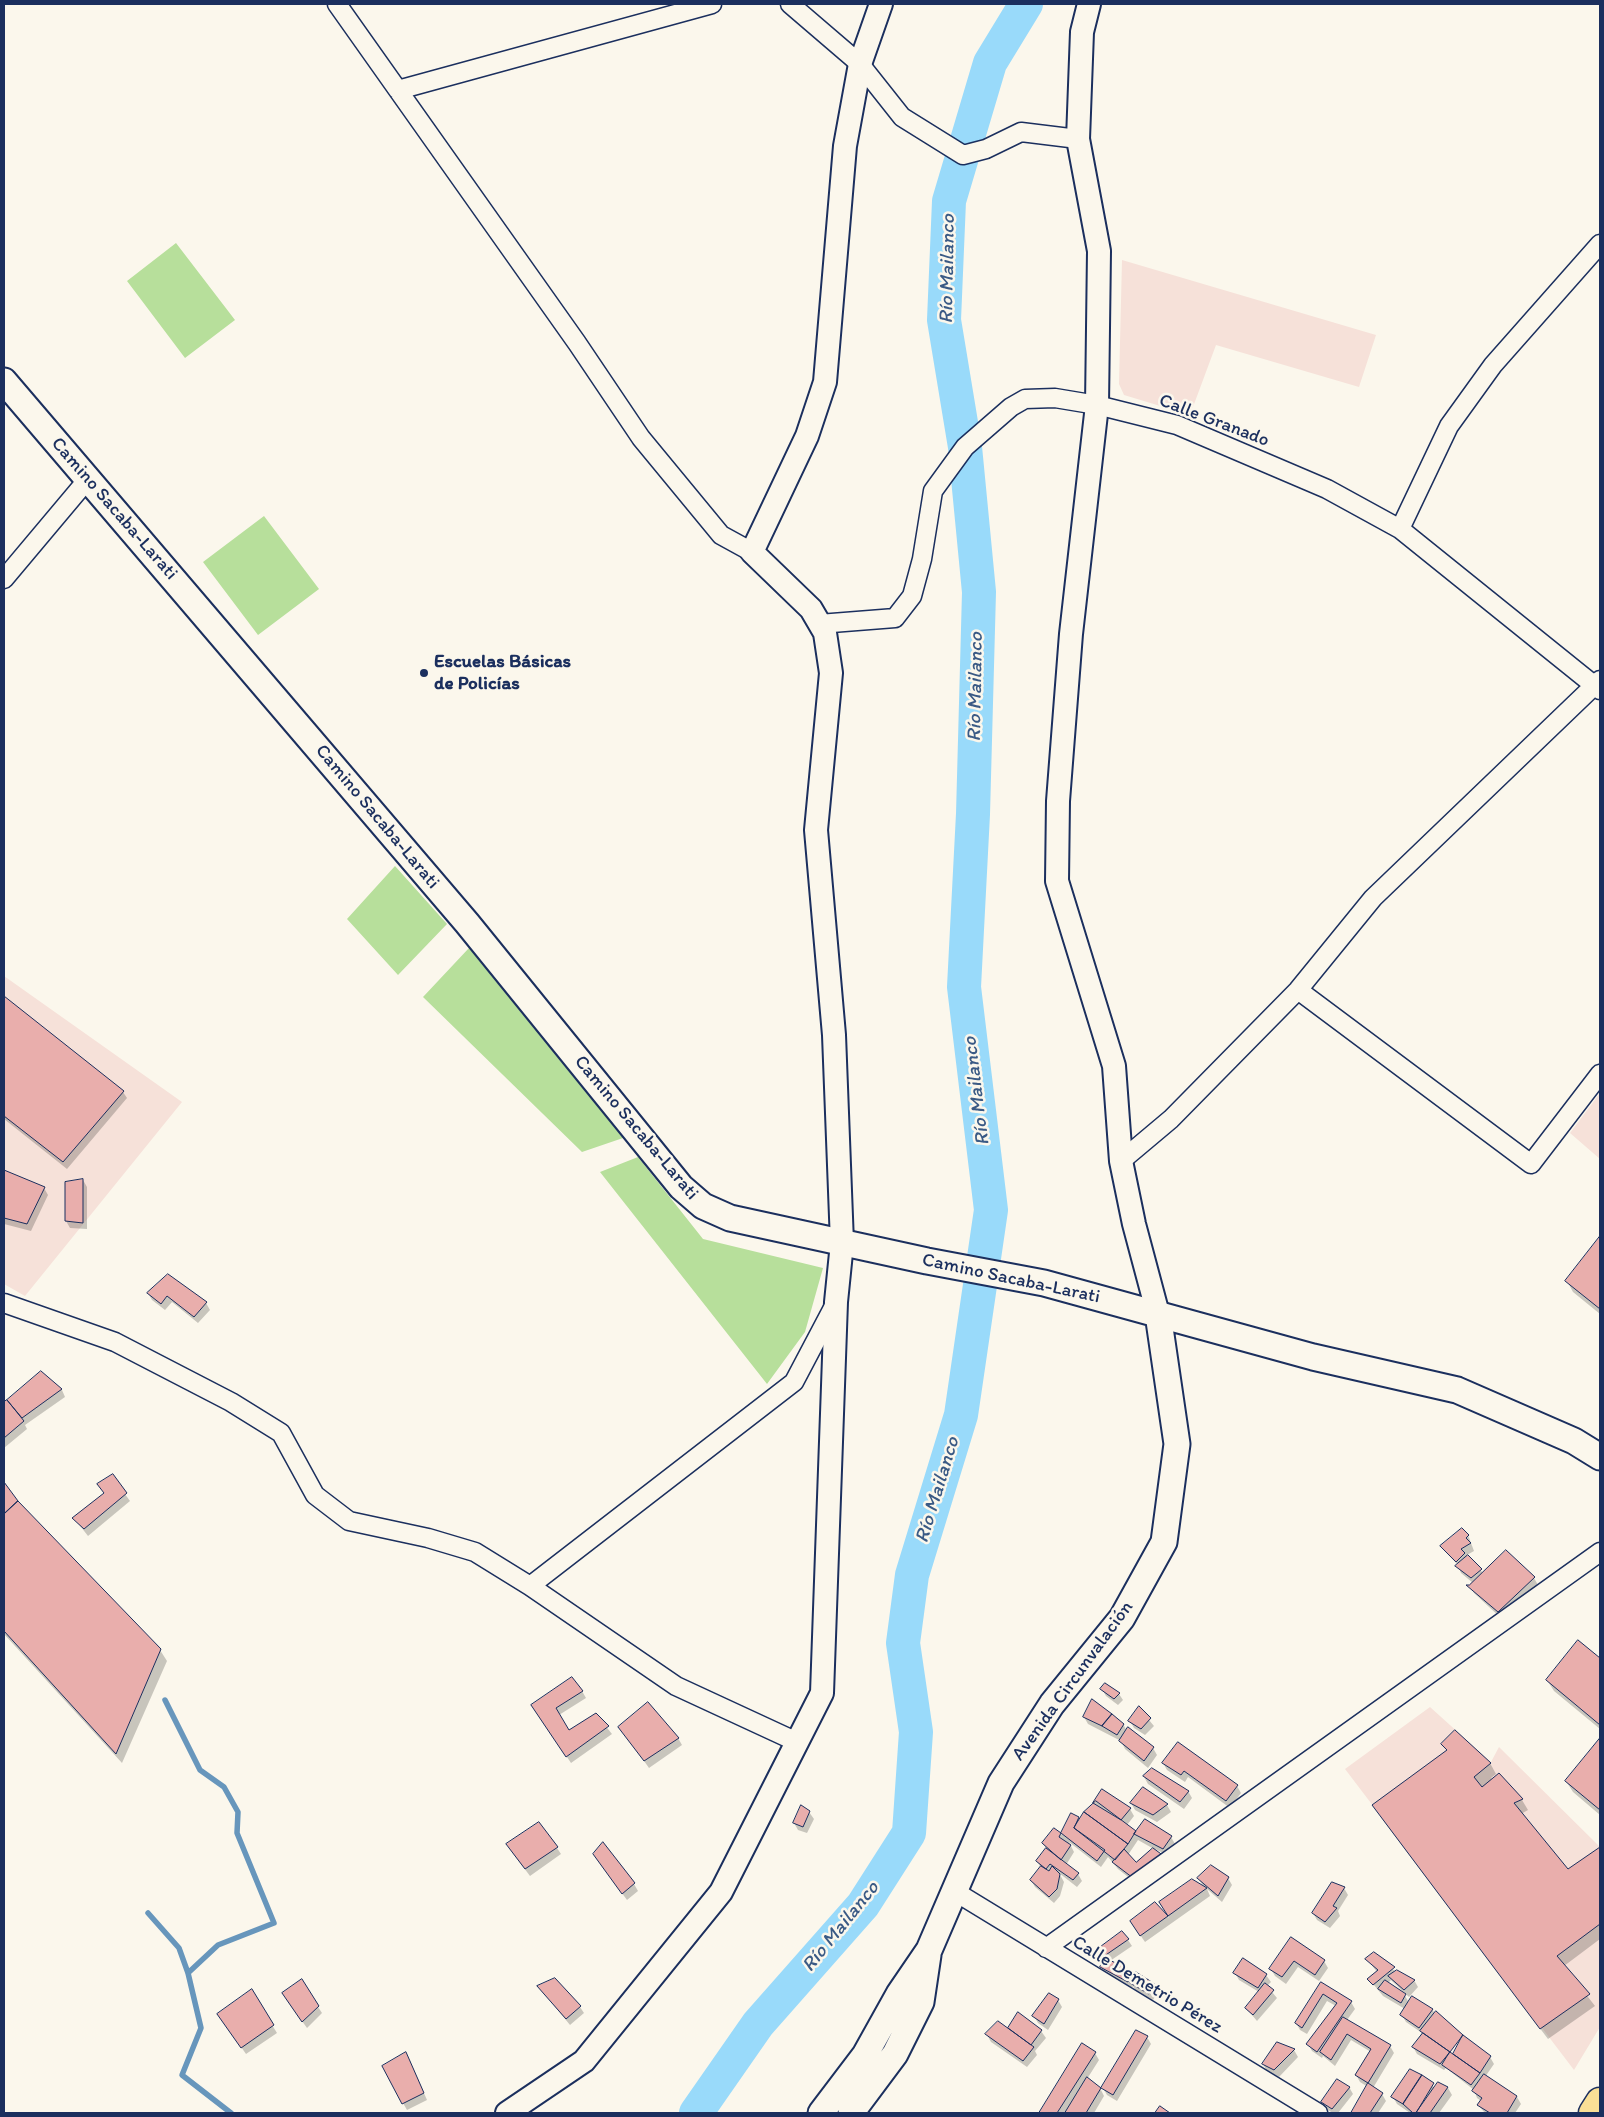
<!DOCTYPE html>
<html>
<head>
<meta charset="utf-8">
<style>
	body { margin:0 }
	#map { position:relative; width:1604px; height:2117px; overflow:hidden; background:#fbf7ec; font-family:Itim,sans-serif }
	canvas { display:block }
	.frame { position:absolute; inset:0; border:5px solid #1b2f5e; pointer-events:none }
</style>
</head>
<body>
<div id="map">
<canvas width="1604" height="2117"></canvas>
<div class="frame"></div>
</div>
<script>
const context = document.querySelector('canvas').getContext('2d');
context.lineJoin = 'round';
function paint(path, color) {
  context.fillStyle = color;
  context.fill(path, 'evenodd');
}
function strokePath(path, color, width, dash) {
  context.strokeStyle = color;
  context.lineWidth = width;
  context.lineCap = dash ? 'butt' : 'round';
  context.setLineDash(dash || []);
  context.stroke(path);
}
function write(font, color, halo, rows, align = 'center') {
  context.font = font + ' Itim,sans-serif';
  context.lineWidth = 5;
  context.setLineDash([]);
  context.textBaseline = 'middle';
  context.strokeStyle = halo;
  context.fillStyle = color;
  for (const [text, x, y, turn = 0] of rows) {
    context.save();
    context.translate(x, y);
    context.rotate((+turn || 0) * Math.PI / 180);
    context.textAlign = isNaN(turn) ? turn : align;
    if (halo) context.strokeText(text, 0, 0);
    context.fillText(text, 0, 0);
    context.restore();
  }
}
const built = new Path2D(`
	M 1122,260 L 1376,335 L 1359,387 L 1216,345 L 1190,415 L 1124,395 L 1119,384 Z
	M 4,976 L 182,1102 L 25,1296 L 4,1284 Z
	M 1600,1093 L 1600,1159 L 1570,1133 Z
	M 1430,1707 L 1491,1762 L 1499,1747 L 1600,1847 L 1600,2027 L 1574,2070 L 1345,1769 Z`);
const green = new Path2D(`
	M 176,243 L 235,320 L 185,358 L 127,281 Z
	M 264,516 L 319,589 L 258,635 L 203,562 Z
	M 395,866 L 447,924 L 398,975 L 347,919 Z
	M 469,948 L 623,1138 L 582,1152 L 423,997 Z
	M 638,1157 L 703,1239 L 823,1268 L 805,1332 L 767,1384 L 600,1172 Z`);
const shadow = new Path2D(`
	M 4,998 L 123,1092 L 127,1098 L 67,1169 L 4,1119 Z
	M 4,1171 L 44,1188 L 48,1195 L 31,1231 L 4,1224 Z
	M 83,1180 L 87,1187 L 87,1229 L 70,1228 L 66,1221 Z
	M 1600,1238 L 1600,1314 L 1573,1292 L 1567,1281 Z
	M 148,1293 L 206,1303 L 210,1310 L 198,1323 L 172,1302 L 165,1310 L 152,1300 Z
	M 41,1372 L 62,1390 L 65,1397 L 25,1425 L 27,1429 L 4,1448 L 4,1403 Z
	M 112,1476 L 130,1501 L 88,1536 L 74,1518 L 105,1494 Z
	M 4,1484 L 17,1502 L 160,1650 L 167,1661 L 122,1763 L 4,1634 Z
	M 1468,1535 L 1474,1551 L 1467,1555 L 1483,1573 L 1534,1578 L 1538,1585 L 1502,1619 L 1474,1593 L 1470,1587 L 1473,1583 L 1461,1573 L 1458,1565 L 1441,1547 Z
	M 1579,1641 L 1600,1659 L 1600,1729 L 1554,1691 L 1547,1680 Z
	M 1102,1689 L 1119,1694 L 1123,1700 L 1118,1705 L 1106,1696 Z
	M 582,1691 L 586,1698 L 559,1715 L 569,1732 L 596,1714 L 612,1734 L 571,1763 L 537,1712 Z
	M 1139,1708 L 1154,1726 L 1145,1735 L 1134,1728 L 1130,1721 Z
	M 1084,1717 L 1123,1724 L 1127,1731 L 1153,1748 L 1157,1755 L 1148,1768 L 1125,1749 L 1121,1741 L 1088,1724 Z
	M 620,1727 L 678,1738 L 682,1745 L 649,1768 Z
	M 1600,1740 L 1600,1815 L 1573,1792 L 1566,1781 Z
	M 1443,1744 L 1490,1763 L 1496,1774 L 1491,1778 L 1493,1780 L 1499,1775 L 1522,1800 L 1528,1810 L 1521,1814 L 1567,1871 L 1600,1849 L 1600,1939 L 1564,1966 L 1595,2006 L 1548,2039 L 1380,1816 L 1447,1751 Z
	M 1163,1763 L 1237,1786 L 1241,1793 L 1230,1808 L 1188,1777 L 1185,1782 L 1167,1770 Z
	M 1144,1777 L 1188,1791 L 1192,1798 L 1184,1809 L 1148,1784 Z
	M 1143,1789 L 1167,1805 L 1171,1812 L 1157,1822 L 1135,1810 L 1131,1803 Z
	M 1102,1791 L 1130,1809 L 1134,1816 L 1127,1825 L 1136,1832 L 1145,1821 L 1171,1837 L 1175,1844 L 1167,1855 L 1155,1849 L 1142,1888 L 1118,1869 L 1108,1857 L 1101,1867 L 1069,1842 L 1074,1852 L 1066,1865 L 1078,1874 L 1082,1881 L 1077,1887 L 1059,1873 L 1064,1882 L 1060,1896 L 1054,1903 L 1035,1887 L 1031,1880 L 1041,1868 L 1037,1861 L 1047,1849 L 1043,1844 L 1054,1829 L 1061,1835 L 1072,1815 L 1081,1820 ZM 1138,1840 L 1154,1849 L 1136,1863 L 1128,1855 Z
	M 809,1812 L 814,1819 L 807,1833 L 798,1830 L 794,1823 Z
	M 557,1848 L 561,1854 L 530,1876 L 512,1852 Z
	M 594,1855 L 634,1884 L 638,1891 L 627,1900 Z
	M 1198,1878 L 1228,1878 L 1232,1885 L 1222,1902 L 1207,1889 L 1210,1896 L 1145,1942 L 1136,1929 L 1155,1904 L 1169,1918 L 1161,1902 L 1204,1887 Z
	M 1344,1888 L 1348,1895 L 1338,1911 L 1340,1916 L 1330,1928 L 1317,1920 L 1313,1913 Z
	M 1292,1939 L 1324,1961 L 1328,1968 L 1319,1981 L 1298,1967 L 1286,1984 L 1275,1976 L 1271,1969 Z
	M 1128,1940 L 1132,1946 L 1110,1961 L 1154,1985 L 1158,1992 L 1153,2000 L 1135,1990 L 1133,1986 L 1132,1988 L 1105,1974 L 1098,1960 L 1096,1951 Z
	M 1374,1953 L 1396,1972 L 1414,1980 L 1418,1987 L 1409,1997 L 1391,1980 L 1388,1983 L 1403,1992 L 1409,2003 L 1432,2009 L 1435,2014 L 1437,2012 L 1463,2035 L 1449,2052 L 1453,2056 L 1464,2036 L 1490,2057 L 1494,2064 L 1485,2077 L 1517,2097 L 1521,2104 L 1515,2113 L 1485,2113 L 1478,2105 L 1481,2101 L 1477,2098 L 1474,2090 L 1446,2068 L 1444,2070 L 1417,2054 L 1413,2047 L 1422,2033 L 1406,2022 L 1402,2015 L 1405,2009 L 1383,1996 L 1369,1979 L 1377,1972 L 1367,1959 Z
	M 1243,1960 L 1266,1975 L 1271,1982 L 1267,1986 L 1277,1998 L 1257,2021 L 1247,2009 L 1259,1992 L 1239,1980 L 1235,1973 Z
	M 301,1981 L 322,2013 L 307,2028 L 287,2000 Z
	M 1322,1984 L 1351,2002 L 1355,2009 L 1347,2020 L 1390,2046 L 1394,2053 L 1373,2088 L 1382,2094 L 1386,2101 L 1378,2113 L 1353,2113 L 1368,2087 L 1360,2082 L 1356,2075 L 1371,2052 L 1351,2040 L 1335,2066 L 1323,2056 L 1322,2058 L 1312,2051 L 1308,2044 L 1336,2006 L 1327,2001 L 1307,2034 L 1300,2030 L 1296,2023 Z
	M 539,1987 L 580,2007 L 584,2013 L 570,2025 Z
	M 251,1991 L 277,2033 L 246,2054 L 223,2021 Z
	M 1058,2000 L 1062,2007 L 1048,2030 L 1038,2023 L 1034,2016 Z
	M 1018,2014 L 1041,2031 L 1046,2038 L 1035,2051 L 1037,2055 L 1027,2067 L 991,2042 L 987,2035 L 1008,2030 Z
	M 1147,2037 L 1151,2044 L 1117,2101 L 1107,2095 L 1103,2088 Z
	M 1277,2043 L 1294,2050 L 1298,2057 L 1279,2077 L 1267,2071 L 1263,2064 Z
	M 1082,2045 L 1095,2053 L 1099,2060 L 1087,2079 L 1100,2088 L 1104,2096 L 1094,2113 L 1041,2113 Z
	M 410,2061 L 427,2100 L 407,2110 L 403,2103 Z
	M 1410,2070 L 1435,2088 L 1438,2084 L 1448,2088 L 1452,2095 L 1439,2113 L 1410,2113 L 1397,2104 L 1393,2097 Z
	M 1349,2087 L 1353,2094 L 1338,2113 L 1333,2113 L 1326,2109 L 1322,2102 Z`);
const stream = new Path2D(`
	M 165,1700 L 200,1770 L 224,1787 L 238,1812 L 237,1833 L 274,1923 L 218,1945 L 188,1973
	M 148,1913 L 179,1948 L 188,1973 L 201,2028 L 182,2075 L 231,2113`);
const river = new Path2D(`
	M 696,2113 L 758,2024 L 863,1905 L 909,1833 L 916,1732 L 903,1643 L 912,1575 L 961,1415 L 991,1210 L 964,987 L 973,814 L 979,592 L 965,447 L 944,320 L 949,201 L 990,63 L 1026,4`);
const building = new Path2D(`
	M 4,996 L 124,1091 L 63,1162 L 4,1116 Z
	M 4,1170 L 45,1187 L 27,1224 L 4,1218 Z
	M 83,1179 L 83,1223 L 65,1221 L 65,1182 Z
	M 1600,1236 L 1600,1309 L 1565,1281 Z
	M 168,1274 L 207,1302 L 194,1317 L 167,1296 L 161,1304 L 147,1293 Z
	M 41,1371 L 62,1389 L 22,1418 L 7,1400 Z
	M 7,1400 L 24,1421 L 4,1438 L 4,1402 Z
	M 113,1474 L 127,1493 L 84,1529 L 72,1518 L 104,1493 L 97,1484 Z
	M 4,1482 L 18,1501 L 4,1514 Z
	M 18,1501 L 161,1649 L 116,1754 L 4,1631 L 4,1514 Z
	M 1462,1528 L 1469,1535 L 1466,1538 L 1471,1543 L 1461,1549 L 1465,1553 L 1456,1562 L 1440,1546 Z
	M 1506,1550 L 1535,1577 L 1498,1612 L 1466,1585 L 1469,1585 Z
	M 1468,1555 L 1482,1569 L 1471,1578 L 1455,1566 Z
	M 1578,1640 L 1600,1658 L 1600,1725 L 1546,1680 Z
	M 572,1677 L 583,1691 L 556,1708 L 569,1730 L 596,1713 L 609,1726 L 566,1757 L 531,1705 Z
	M 1105,1683 L 1120,1693 L 1114,1699 L 1100,1689 Z
	M 1092,1699 L 1112,1714 L 1102,1726 L 1083,1717 Z
	M 648,1702 L 679,1738 L 644,1761 L 618,1727 Z
	M 1139,1706 L 1151,1718 L 1141,1729 L 1128,1721 Z
	M 1112,1714 L 1124,1724 L 1117,1735 L 1102,1726 Z
	M 1128,1727 L 1154,1747 L 1144,1761 L 1119,1741 Z
	M 1455,1730 L 1491,1763 L 1474,1777 L 1482,1787 L 1499,1773 L 1523,1799 L 1514,1803 L 1568,1869 L 1600,1847 L 1600,1924 L 1557,1956 L 1590,1994 L 1540,2029 L 1372,1805 L 1447,1750 L 1441,1744 Z
	M 1600,1738 L 1600,1810 L 1565,1781 Z
	M 1178,1742 L 1238,1785 L 1226,1801 L 1184,1771 L 1181,1775 L 1162,1763 Z
	M 1152,1768 L 1189,1791 L 1180,1802 L 1143,1776 Z
	M 1143,1787 L 1168,1804 L 1153,1815 L 1130,1803 Z
	M 1102,1789 L 1131,1808 L 1121,1820 L 1093,1803 Z
	M 1096,1801 L 1136,1831 L 1128,1844 L 1084,1812 Z
	M 801,1805 L 810,1811 L 803,1827 L 793,1823 Z
	M 1084,1812 L 1128,1844 L 1115,1860 L 1074,1828 Z
	M 1071,1813 L 1079,1817 L 1074,1828 L 1105,1850 L 1097,1861 L 1061,1833 Z
	M 1145,1819 L 1172,1836 L 1163,1849 L 1134,1834 Z
	M 539,1822 L 558,1847 L 525,1869 L 506,1844 Z
	M 1054,1828 L 1061,1833 L 1059,1837 L 1071,1845 L 1061,1860 L 1042,1843 Z
	M 603,1842 L 635,1883 L 622,1894 L 593,1854 Z
	M 1046,1848 L 1079,1873 L 1073,1880 L 1050,1864 L 1046,1869 L 1036,1861 Z
	M 1153,1848 L 1168,1859 L 1137,1881 L 1112,1862 L 1124,1849 L 1136,1862 Z
	M 1211,1865 L 1229,1877 L 1218,1896 L 1197,1878 Z
	M 1041,1866 L 1049,1871 L 1052,1866 L 1060,1874 L 1057,1889 L 1049,1897 L 1030,1880 Z
	M 1192,1879 L 1207,1888 L 1168,1916 L 1159,1902 Z
	M 1332,1882 L 1345,1887 L 1333,1906 L 1337,1908 L 1325,1922 L 1312,1913 Z
	M 1155,1902 L 1168,1916 L 1140,1936 L 1130,1921 Z
	M 1122,1931 L 1129,1939 L 1097,1961 L 1095,1951 Z
	M 1291,1937 L 1325,1960 L 1315,1975 L 1294,1961 L 1282,1977 L 1269,1969 Z
	M 1374,1952 L 1395,1967 L 1373,1985 L 1367,1979 L 1378,1970 L 1365,1959 Z
	M 1105,1958 L 1133,1971 L 1128,1982 L 1100,1967 Z
	M 1243,1958 L 1267,1974 L 1258,1988 L 1233,1973 Z
	M 1397,1970 L 1415,1980 L 1404,1990 L 1388,1976 Z
	M 1136,1972 L 1155,1984 L 1149,1994 L 1130,1983 Z
	M 555,1978 L 581,2006 L 566,2019 L 537,1986 Z
	M 302,1979 L 319,2006 L 302,2022 L 282,1993 Z
	M 1385,1980 L 1406,1994 L 1401,2003 L 1378,1989 Z
	M 1321,1982 L 1352,2001 L 1317,2052 L 1306,2044 L 1337,2003 L 1323,1994 L 1302,2028 L 1295,2023 Z
	M 1265,1983 L 1274,1990 L 1253,2015 L 1245,2008 Z
	M 252,1989 L 274,2025 L 241,2048 L 217,2014 Z
	M 1049,1993 L 1059,1999 L 1044,2024 L 1032,2016 Z
	M 1412,1996 L 1433,2009 L 1419,2028 L 1400,2015 Z
	M 1436,2011 L 1463,2035 L 1450,2052 L 1420,2031 Z
	M 1018,2012 L 1042,2030 L 1031,2045 L 1008,2028 Z
	M 1343,2017 L 1391,2045 L 1368,2083 L 1355,2075 L 1371,2049 L 1347,2034 L 1331,2060 L 1320,2052 Z
	M 998,2021 L 1034,2047 L 1023,2061 L 985,2034 Z
	M 1136,2030 L 1148,2036 L 1113,2095 L 1101,2088 Z
	M 1423,2033 L 1450,2052 L 1440,2064 L 1412,2047 Z
	M 1463,2035 L 1491,2056 L 1480,2073 L 1453,2054 Z
	M 1277,2042 L 1295,2049 L 1274,2070 L 1262,2064 Z
	M 1082,2043 L 1096,2052 L 1057,2113 L 1039,2113 Z
	M 406,2052 L 424,2093 L 402,2104 L 382,2066 Z
	M 1450,2052 L 1480,2073 L 1471,2085 L 1442,2065 Z
	M 1410,2069 L 1422,2075 L 1403,2104 L 1391,2097 Z
	M 1484,2074 L 1517,2096 L 1507,2113 L 1490,2113 L 1477,2105 L 1482,2098 L 1472,2091 Z
	M 1422,2075 L 1434,2083 L 1416,2113 L 1413,2113 L 1403,2104 Z
	M 1087,2077 L 1101,2088 L 1086,2113 L 1065,2113 Z
	M 1337,2079 L 1350,2087 L 1332,2109 L 1321,2102 Z
	M 1438,2082 L 1448,2087 L 1430,2113 L 1416,2113 Z
	M 1368,2083 L 1383,2093 L 1370,2113 L 1351,2113 Z
	M 1160,2106 L 1170,2113 L 1155,2113 Z`);
const minor = new Path2D(`
	M 337,4 L 577,343 L 641,438 L 721,535 L 752,552
	M 790,4 L 860,64 L 902,117 L 963,155 L 986,149 L 1021,132 L 1078,139
	M 398,90 L 712,4
	M 1400,529 L 1449,426 L 1493,365 L 1600,244
	M 4,579 L 88,479
	M 819,624 L 895,618 L 912,596 L 922,559 L 933,491 L 965,447 L 1011,407 L 1025,399 L 1055,398 L 1097,405 L 1177,425 L 1327,489 L 1400,529 L 1600,690
	M 1298,990 L 1531,1164 L 1600,1074
	M 1121,1161 L 1171,1119 L 1298,990 L 1373,898 L 1600,680
	M 4,1303 L 115,1342 L 231,1402 L 281,1433 L 315,1495 L 349,1521 L 428,1538 L 475,1552 L 530,1586 L 676,1686 L 797,1742
	M 530,1586 L 794,1382 L 833,1308
	M 954,1891 L 1318,2113
	M 1046,1948 L 1600,1552`);
const tertiary = new Path2D(`
	M 1089,4 L 1082,32 L 1078,139 L 1099,251 L 1097,405 L 1071,634 L 1058,801 L 1057,881 L 1114,1066 L 1121,1161 L 1134,1224 L 1158,1314
	M 507,2113 L 584,2061 L 721,1892 L 822,1693 L 836,1302 L 842,1243 L 834,1035 L 816,830 L 831,673 L 825,633 L 811,609 L 752,552 L 807,436 L 825,382 L 845,146 L 860,64 L 881,4`);
const secondary = new Path2D(`
	M 4,381 L 467,923 L 681,1187 L 703,1206 L 730,1218 L 927,1261 L 1044,1283 L 1313,1357 L 1457,1390 L 1574,1441 L 1600,1457
	M 821,2113 L 865,2055 L 899,1994 L 929,1950 L 1001,1783 L 1052,1704 L 1122,1618 L 1164,1542 L 1177,1444 L 1158,1314
	M 851,2113 L 895,2054 L 921,2002 L 928,1955`);
const trunk = new Path2D(`
	M 1593,2113 L 1600,2102`);
const markers = [
	[424,673,5,"#1b2f5e"]
];
const streetNames = [
	["Calle Granado",1214,421,21],
	["Camino Sacaba-Larati",114,509,49],
	["Camino Sacaba-Larati",377,817,50],
	["Camino Sacaba-Larati",636,1128,50],
	["Camino Sacaba-Larati",1011,1279,12],
	["Avenida Circunvalación",1073,1681,-54],
	["Calle Demetrio Pérez",1147,1985,31]
];
const poiNames = [
	["Escuelas Básicas",434,662],
	["de Policías",434,684]
];
const waterNames = [
	["Río Mailanco",948,269,-89],
	["Río Mailanco",976,687,-89],
	["Río Mailanco",977,1091,-97],
	["Río Mailanco",938,1490,-73],
	["Río Mailanco",841,1927,-51]
];
paint(built, '#f6e1d9');
paint(green, '#b7df9b');
paint(shadow, '#0003');
strokePath(stream, '#6796bc', 5.5);
strokePath(river, '#99dafa', 34);
paint(building, '#e9aeac');
strokePath(building, '#1b2f5e', 1);
strokePath(minor, '#1b2f5e', 21);
strokePath(tertiary, '#1b2f5e', 26);
strokePath(secondary, '#1b2f5e', 29);
strokePath(trunk, '#1b2f5e', 31);
strokePath(minor, '#fbf7ec', 18);
strokePath(tertiary, '#fbf7ec', 22);
strokePath(secondary, '#fbf7ec', 25);
strokePath(trunk, '#fadf96', 28);
for (const [x, y, r, color] of markers) {
  const dot = new Path2D();
  dot.arc(x, y, r, 0, 2 * Math.PI);
  context.fillStyle = color;
  context.fill(dot);
  strokePath(dot, '#fbf7ec', 2);
}
write('19px', '#1b2f5e', '#fbf7ec', streetNames);
write('bold 19px', '#1b2f5e', '#fbf7ec', poiNames, 'left');
write('italic 20px', '#3a5a85', '#fbf7ec', waterNames);
</script>
</body>
</html>
